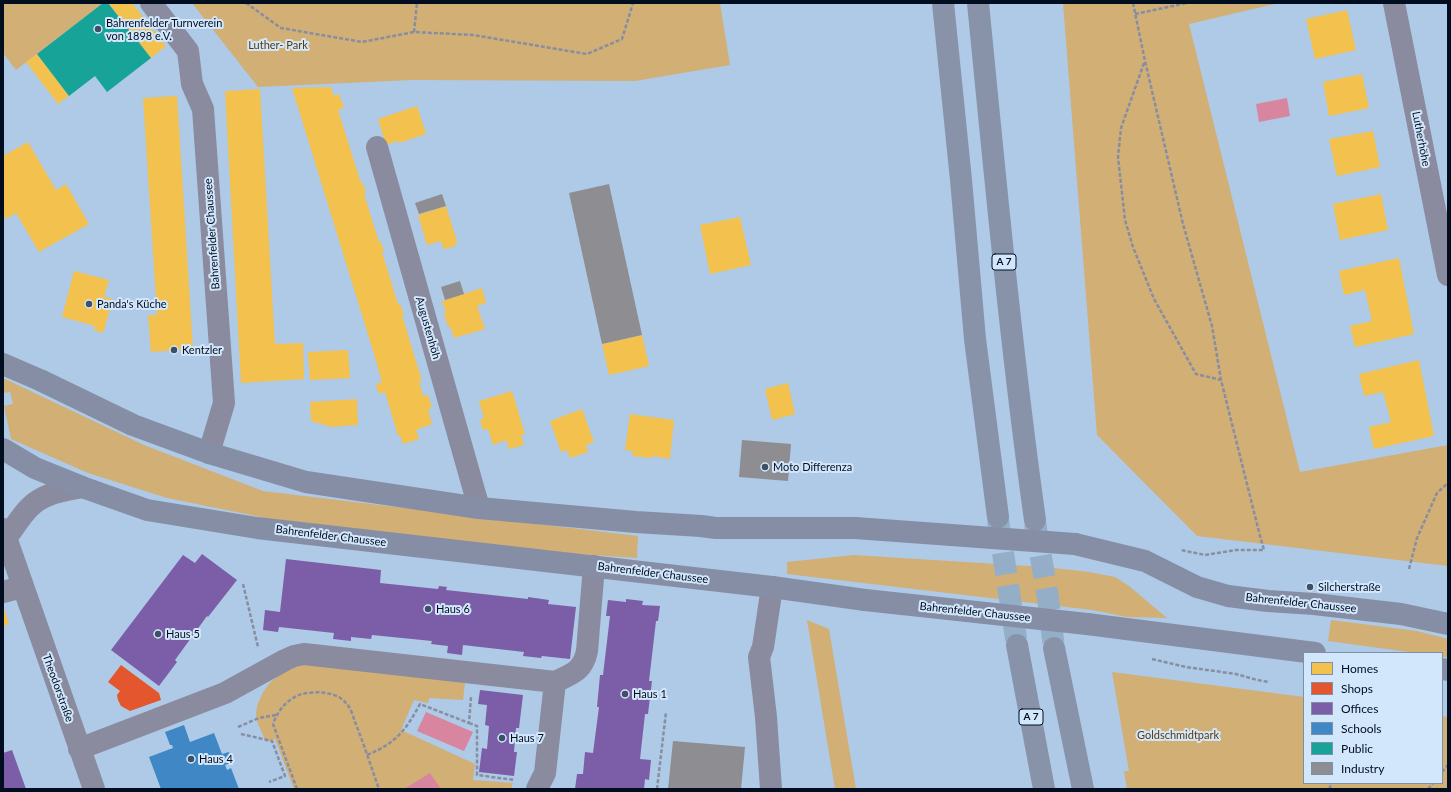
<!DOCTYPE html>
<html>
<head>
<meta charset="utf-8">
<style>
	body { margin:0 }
	#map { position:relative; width:1451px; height:792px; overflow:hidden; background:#aecae6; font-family:Lato,sans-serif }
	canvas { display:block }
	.frame { position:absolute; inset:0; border:4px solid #000e20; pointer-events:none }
	.legend { position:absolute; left:1303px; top:652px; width:140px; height:132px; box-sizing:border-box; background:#d3e7fc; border:1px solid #7f90a4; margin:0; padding:5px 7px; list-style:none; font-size:12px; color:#000e20 }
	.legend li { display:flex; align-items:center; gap:8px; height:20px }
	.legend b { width:20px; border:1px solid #7f90a4 }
</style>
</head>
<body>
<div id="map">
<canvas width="1451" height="792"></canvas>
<div class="frame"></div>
<ul class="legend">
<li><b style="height:11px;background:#f2c14e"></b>Homes</li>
<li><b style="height:11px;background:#e4572e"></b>Shops</li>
<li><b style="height:11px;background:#7b5ea7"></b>Offices</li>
<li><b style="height:11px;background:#3f88c5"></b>Schools</li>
<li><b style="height:11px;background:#17a398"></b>Public</li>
<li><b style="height:11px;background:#8d8d92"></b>Industry</li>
</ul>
</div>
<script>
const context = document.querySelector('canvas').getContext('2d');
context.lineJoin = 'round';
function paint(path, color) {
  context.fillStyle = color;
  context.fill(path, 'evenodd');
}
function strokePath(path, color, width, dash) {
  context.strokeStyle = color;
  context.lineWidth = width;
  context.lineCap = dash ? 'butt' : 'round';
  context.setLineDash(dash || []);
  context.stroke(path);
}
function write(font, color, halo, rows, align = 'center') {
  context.font = font + ' Lato,sans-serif';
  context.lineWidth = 4;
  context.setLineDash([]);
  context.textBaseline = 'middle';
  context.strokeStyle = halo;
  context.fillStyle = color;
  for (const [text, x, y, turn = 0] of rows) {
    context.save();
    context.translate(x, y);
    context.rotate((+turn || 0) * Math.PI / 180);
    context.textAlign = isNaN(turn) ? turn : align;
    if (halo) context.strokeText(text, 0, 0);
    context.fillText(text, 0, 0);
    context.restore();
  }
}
const green = new Path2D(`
	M 3,3 L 103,3 L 16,70 L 3,53 Z
	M 192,3 L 720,3 L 730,65 L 635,81 L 412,80 L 258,87 Z
	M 1063,3 L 1279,3 L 1189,24 L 1300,472 L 1448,445 L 1448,566 L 1197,536 L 1097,435 Z
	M 3,378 L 144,445 L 263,491 L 638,536 L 637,558 L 501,549 L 266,518 L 167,498 L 88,473 L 11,439 L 4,406 L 13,404 L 10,392 L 3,393 Z
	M 854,555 L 1045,567 L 1089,572 L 1115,577 L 1129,586 L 1167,618 L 1127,617 L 1092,610 L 787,574 L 787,562 Z
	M 807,620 L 829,629 L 856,789 L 835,789 Z
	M 1331,620 L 1417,631 L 1448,639 L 1448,657 L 1442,657 L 1442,653 L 1416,653 L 1328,641 Z
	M 309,662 L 465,683 L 463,700 L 429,698 L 428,703 L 414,700 L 401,730 L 475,764 L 473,780 L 513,783 L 511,789 L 294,789 L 275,739 L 266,742 C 263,734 257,724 256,716 C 256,711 257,705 259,701 C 269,676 285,671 309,662 Z
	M 1112,672 L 1304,697 L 1304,783 L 1442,783 L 1442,716 L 1448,717 L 1448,789 L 1127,789 L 1124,771 L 1129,771 Z`);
const water = new Path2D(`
	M 1287,98 L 1290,116 L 1259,122 L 1256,104 Z
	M 426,712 L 473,732 L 464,751 L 417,731 Z
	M 430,773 L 441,789 L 404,789 Z`);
const homes = new Path2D(`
	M 110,3 L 132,3 L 166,46 L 151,58 L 109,4 Z
	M 1347,10 L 1356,50 L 1315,59 L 1306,19 Z
	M 37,54 L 69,96 L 58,104 L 26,62 Z
	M 1362,74 L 1369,108 L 1329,116 L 1323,82 Z
	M 331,87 L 334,96 L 339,94 L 344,108 L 338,110 L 361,183 L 363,183 L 366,193 L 364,194 L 379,242 L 381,242 L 384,252 L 382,252 L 398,304 L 400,304 L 404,314 L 402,315 L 422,381 L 419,381 L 423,396 L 428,395 L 432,408 L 428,409 L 432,424 L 416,430 L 419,439 L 403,444 L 400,435 L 398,436 L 385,392 L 379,394 L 376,384 L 382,382 L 374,354 L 292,88 Z
	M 260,89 L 275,344 L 303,343 L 304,379 L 241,383 L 225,91 Z
	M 177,96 L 193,349 L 151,352 L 148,315 L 157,315 L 143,98 Z
	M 417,106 L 426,134 L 399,143 L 398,141 L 386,145 L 378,119 Z
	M 1373,131 L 1380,167 L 1337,176 L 1329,139 Z
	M 28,142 L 56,190 L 66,184 L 89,224 L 39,252 L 16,213 L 6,219 L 3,214 L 3,156 Z
	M 1381,194 L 1388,230 L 1340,240 L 1333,204 Z
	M 446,206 L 457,241 L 455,246 L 446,249 L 443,248 L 441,241 L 427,245 L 418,215 Z
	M 740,217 L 751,265 L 710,274 L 700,225 Z
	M 1399,258 L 1414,334 L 1355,347 L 1350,326 L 1372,321 L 1365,290 L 1344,295 L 1339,271 Z
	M 74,271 L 109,280 L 104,297 L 113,299 L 103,333 L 94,330 L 95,326 L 62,317 Z
	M 482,288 L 486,303 L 477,306 L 485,329 L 454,338 L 450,326 L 448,327 L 444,314 L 446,313 L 442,301 Z
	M 642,335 L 649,366 L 609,375 L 602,344 Z
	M 348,350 L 350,378 L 310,380 L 308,352 Z
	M 1419,360 L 1434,436 L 1374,449 L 1369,427 L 1391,422 L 1383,392 L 1364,396 L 1359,374 Z
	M 788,383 L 795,414 L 772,420 L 765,389 Z
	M 512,391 L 525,434 L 521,435 L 524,445 L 509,449 L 506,440 L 493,445 L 488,429 L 483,430 L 480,420 L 484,418 L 479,401 Z
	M 357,399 L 358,425 L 331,427 L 311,421 L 310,402 Z
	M 582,409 L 594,442 L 586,445 L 588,452 L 570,458 L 567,450 L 561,452 L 550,421 Z
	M 630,414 L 674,420 L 670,459 L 653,456 L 652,458 L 632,456 L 633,451 L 625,450 Z
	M 5,611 L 9,624 L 3,626 L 3,612 Z`);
const shops = new Path2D(`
	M 121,665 L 159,693 L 161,700 L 130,711 L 121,706 L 118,700 L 117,695 L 120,691 L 108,682 Z`);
const offices = new Path2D(`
	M 202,554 L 237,580 L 208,617 L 207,616 L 175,660 L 177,662 L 159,686 L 111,650 L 183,555 L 195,563 Z
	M 286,559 L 381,570 L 380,583 L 438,589 L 439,586 L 447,587 L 446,590 L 528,599 L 528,597 L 549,600 L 548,604 L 576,607 L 570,659 L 542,656 L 541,658 L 523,656 L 524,652 L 463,645 L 462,655 L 447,653 L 448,646 L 431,644 L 432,641 L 372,635 L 371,639 L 351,637 L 351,641 L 333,639 L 334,633 L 279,627 L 278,632 L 263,630 L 265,610 L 280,612 Z
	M 626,599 L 643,601 L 642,605 L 660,606 L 658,621 L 656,621 L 649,681 L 652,681 L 648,714 L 645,714 L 640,759 L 651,760 L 649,780 L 645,779 L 644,789 L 575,789 L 577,774 L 583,774 L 585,752 L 593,753 L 599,707 L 597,707 L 600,675 L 603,675 L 610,616 L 606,616 L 608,600 L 626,602 Z
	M 480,690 L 523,695 L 519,728 L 516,728 L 514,752 L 517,752 L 514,776 L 479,772 L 482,748 L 487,749 L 489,726 L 485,725 L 487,705 L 478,704 Z
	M 12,750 L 26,789 L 3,789 L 3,753 Z`);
const schools = new Path2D(`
	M 184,725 L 190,742 L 214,733 L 222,754 L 229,752 L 233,762 L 225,765 L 227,770 L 231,768 L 239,789 L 161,789 L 149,757 L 173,748 L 172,745 L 170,745 L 165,732 Z`);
const public = new Path2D(`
	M 103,3 L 108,3 L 151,58 L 107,92 L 95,76 L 69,96 L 37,54 Z`);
const industry = new Path2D(`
	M 609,184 L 642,335 L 602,344 L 569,193 Z
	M 442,194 L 446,206 L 419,214 L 415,203 Z
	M 460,281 L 464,294 L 445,300 L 441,287 Z
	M 742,440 L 791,444 L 788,481 L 739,477 Z
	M 673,741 L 745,747 L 741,789 L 668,789 Z`);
const highwayTunnel = new Path2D(`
	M 998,520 L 1017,645
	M 1035,523 L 1048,598 L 1054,648`);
const path = new Path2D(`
	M 246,3 L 281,28 L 362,42 L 414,32 L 473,35 L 587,54 L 622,39 L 633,3
	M 1133,3 L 1145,61 L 1183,224 L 1212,326 L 1221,380 L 1259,532 L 1264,550 L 1236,550 L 1205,555 L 1181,550
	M 1135,14 L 1187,3
	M 414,32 L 417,3
	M 1144,63 L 1121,128 L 1118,157 L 1125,220 L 1133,247 L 1154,299 L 1196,374 L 1221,380
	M 1409,569 L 1417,538 L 1437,493 L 1448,483
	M 243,584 L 258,647
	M 1152,659 L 1186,667 L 1236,674 L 1257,680 L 1269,682
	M 469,723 L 477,726 L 477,775 L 515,780
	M 238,727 L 259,718 L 276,715
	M 241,734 L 272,741 L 285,776 L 269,782
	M 367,755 C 395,744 406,730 420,704 L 469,723 L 471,697
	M 1442,772 L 1448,765
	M 297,789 L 273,724 C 278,710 288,698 302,694 C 316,691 336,691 346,703 C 351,708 353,716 355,722 C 364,744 371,767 379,789
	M 657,789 L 666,712
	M 1329,789 L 1332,783
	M 1428,789 L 1433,783`);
const minor = new Path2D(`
	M 151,3 L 188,51 L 192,84 L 203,109 L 224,403 L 209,453
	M 1394,3 L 1448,275
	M 377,147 L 479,508
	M 3,529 L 94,789
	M 6,538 C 14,528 21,516 29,508 C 43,493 63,491 82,487
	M 3,592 L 22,587
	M 555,682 C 572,674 583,671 587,651 L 594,566
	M 79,749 L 225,693 L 285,660 L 294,656 L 304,654 L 555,682 L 545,773 L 537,789
	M 771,789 L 766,717 L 759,657 L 763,647 L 772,587`);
const major = new Path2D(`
	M 3,364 L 40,380 L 133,425 L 209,453 L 306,482 L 479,508 L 636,522 L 701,526 L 716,528 L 855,528
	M 3,449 L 35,468 L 82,487 L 147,510 L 257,528 L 772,587 L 865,600
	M 1075,544 L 1145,561 L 1197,587 L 1228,596 L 1268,601 L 1314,604 L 1401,614 L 1448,624
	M 1087,624 L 1315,653
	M 1442,669 L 1448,670`);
const highway = new Path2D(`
	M 943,3 L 961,180 L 975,339 L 998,517
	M 978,3 C 995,176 1011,348 1035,520
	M 1017,645 L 1044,789
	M 1054,648 L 1083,789`);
const majorBridge = new Path2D(`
	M 855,528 L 1075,544
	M 865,600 L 1087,624`);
const markers = [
	[98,29,4,"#3d5065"],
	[89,304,4,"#3d5065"],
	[174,350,4,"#3d5065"],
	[765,467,4,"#3d5065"],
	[1310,587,4,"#3d5065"],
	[428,609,4,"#3d5065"],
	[158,634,4,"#3d5065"],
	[625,694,4,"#3d5065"],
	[502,738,4,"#3d5065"],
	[191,759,4,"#3d5065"]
];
const shields = [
	[1004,262,24],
	[1031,717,24]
];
const shieldNames = [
	["A 7",1004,262],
	["A 7",1031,717]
];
const poiNames = [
	["Bahrenfelder Turnverein",106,23],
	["von 1898 e.V.",106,36],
	["Panda's Küche",97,304],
	["Kentzler",182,350],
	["Moto Differenza",773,467],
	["Silcherstraße",1318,587],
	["Haus 6",436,609],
	["Haus 5",166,634],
	["Haus 1",633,694],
	["Haus 7",510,738],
	["Haus 4",199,759]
];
const parkNames = [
	["Luther- Park",278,45],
	["Goldschmidtpark",1178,735]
];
const streetNames = [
	["Lutherhöhe",1421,139,79],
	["Bahrenfelder Chaussee",212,234,-94],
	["Augustenhöh",428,328,74],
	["Bahrenfelder Chaussee",331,536,7],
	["Bahrenfelder Chaussee",653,573,7],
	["Bahrenfelder Chaussee",1301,603,6],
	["Bahrenfelder Chaussee",975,612,6],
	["Theodorstraße",58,688,70]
];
paint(green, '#d1af75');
paint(water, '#d885a0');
paint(homes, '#f2c14e');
paint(shops, '#e4572e');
paint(offices, '#7b5ea7');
paint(schools, '#3f88c5');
paint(public, '#17a398');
paint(industry, '#8d8d92');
strokePath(highwayTunnel, '#94aec8', 22, [22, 11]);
strokePath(path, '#888ea1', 2.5, [4, 2]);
strokePath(minor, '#8a8b9f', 22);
strokePath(major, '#868ea5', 22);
strokePath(highway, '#8893aa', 22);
strokePath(majorBridge, '#868ea5', 22);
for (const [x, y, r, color] of markers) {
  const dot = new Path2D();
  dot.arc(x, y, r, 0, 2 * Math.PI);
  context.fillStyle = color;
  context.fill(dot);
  strokePath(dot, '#d3e7fc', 1.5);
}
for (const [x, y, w] of shields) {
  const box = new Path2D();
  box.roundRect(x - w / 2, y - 8, w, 16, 3);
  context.fillStyle = '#d3e7fc';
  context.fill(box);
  strokePath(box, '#000e20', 1);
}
write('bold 10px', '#000e20', null, shieldNames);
write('11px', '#000e20', '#d3e7fc', poiNames, 'left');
write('11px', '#5b3906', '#d3e7fc', parkNames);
write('11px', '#000e20', '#d3e7fc', streetNames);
</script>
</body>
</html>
